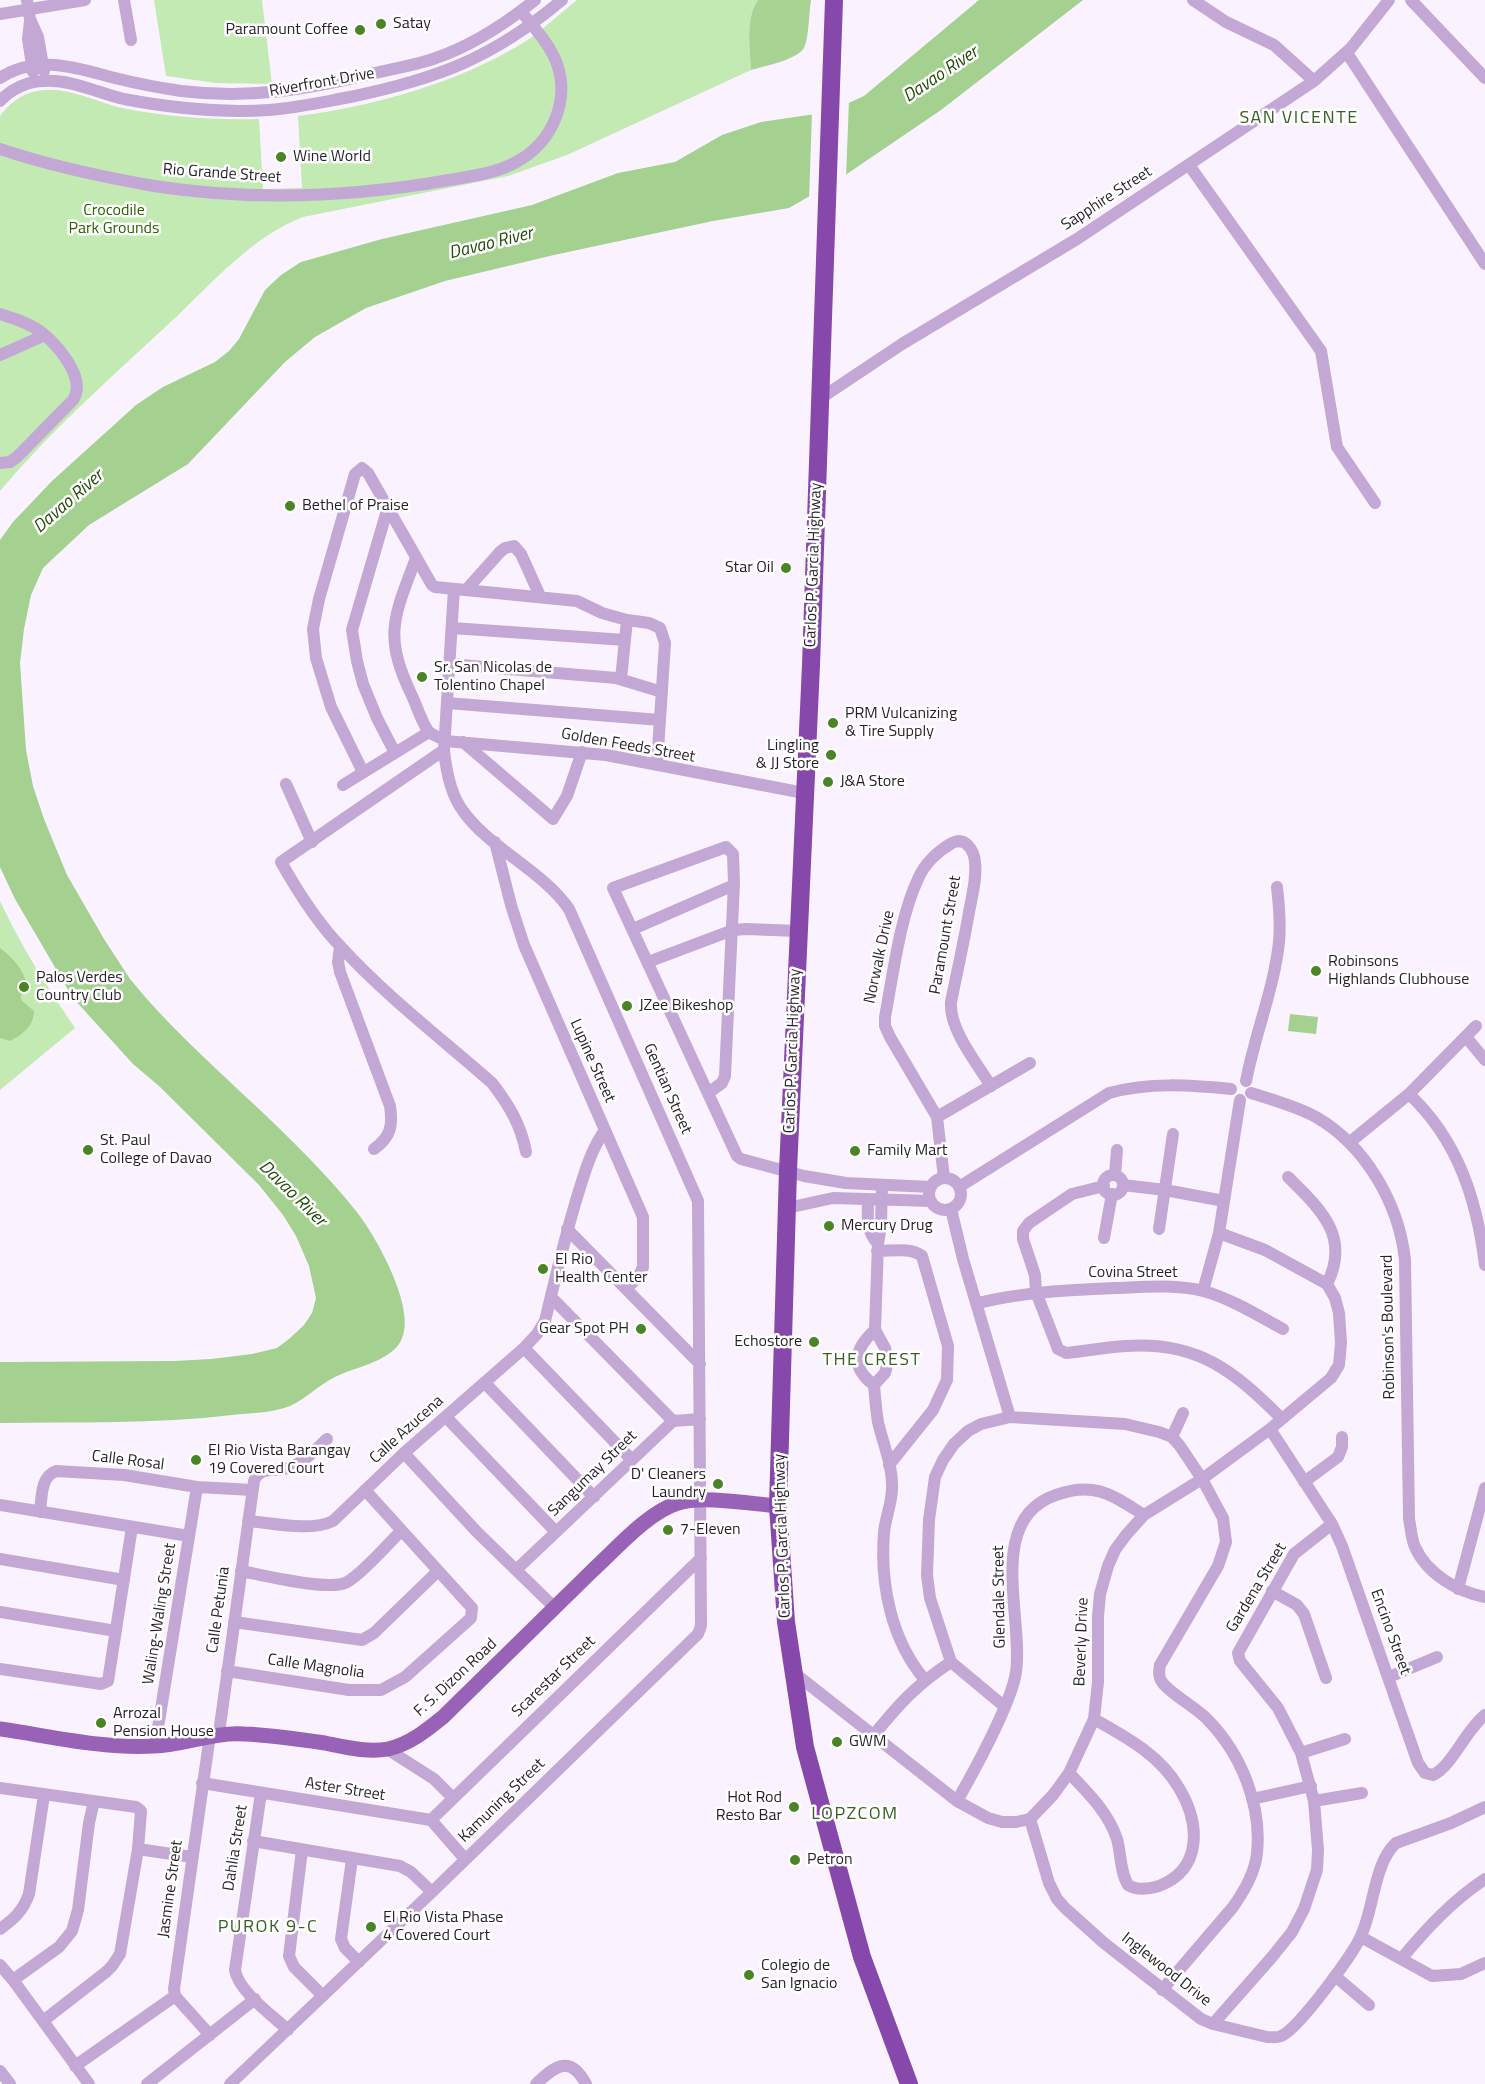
<!DOCTYPE html>
<html>
<head>
<meta charset="utf-8">
<style>
	body { margin:0 }
	canvas { display:block; background:#faf3ff }
</style>
</head>
<body>
<canvas width="1485" height="2084"></canvas>
<script>
const context = document.querySelector('canvas').getContext('2d');
context.lineJoin = 'round';
function paint(path, color) {
  context.fillStyle = color;
  context.fill(path, 'evenodd');
}
function strokePath(path, color, width, dash) {
  context.strokeStyle = color;
  context.lineWidth = width;
  context.lineCap = dash ? 'butt' : 'round';
  context.setLineDash(dash || []);
  context.stroke(path);
}
function write(font, color, halo, rows, align = 'center') {
  context.font = font + ' "Titillium Web",sans-serif';
  context.lineWidth = 5;
  context.setLineDash([]);
  context.textBaseline = 'middle';
  context.strokeStyle = halo;
  context.fillStyle = color;
  for (const [text, x, y, turn = 0] of rows) {
    context.save();
    context.translate(x, y);
    context.rotate((+turn || 0) * Math.PI / 180);
    context.textAlign = isNaN(turn) ? turn : align;
    if (halo) context.strokeText(text, 0, 0);
    context.fillText(text, 0, 0);
    context.restore();
  }
}
const green = new Path2D(`
	M 154,0 L 262,0 L 272,84 L 216,83 L 166,76 Z
	M 577,0 L 758,0 C 745,18 750,49 751,70 L 567,155 L 508,176 L 303,217 C 252,237 214,281 175,318 C 115,374 53,428 0,491 L 0,116 C 10,103 21,94 37,91 C 65,85 96,102 122,108 C 167,117 213,120 259,119 L 263,189 L 302,188 L 298,116 C 375,106 457,83 523,43 C 542,31 559,14 577,0 Z
	M 0,901 C 21,946 47,987 75,1028 L 0,1090 Z`);
const forest = new Path2D(`
	M 758,0 L 811,0 C 809,12 809,38 804,48 C 796,60 765,66 751,70 C 750,49 745,18 758,0 Z`);
const water = new Path2D(`
	M 979,0 L 1083,0 L 941,110 L 841,178 L 789,208 L 713,221 L 554,255 L 445,281 L 366,308 L 315,337 L 285,362 L 188,464 L 89,525 L 43,568 L 31,595 L 24,629 L 20,663 L 26,750 L 33,786 L 44,819 L 67,875 L 104,939 L 130,979 L 146,998 C 212,1072 294,1133 356,1211 C 376,1236 421,1315 399,1344 C 385,1363 355,1367 335,1377 C 319,1385 304,1400 290,1406 C 273,1413 250,1413 232,1415 C 155,1424 77,1422 0,1423 L 0,1362 L 174,1361 L 211,1359 L 252,1354 L 277,1348 L 289,1339 L 304,1325 L 312,1313 L 316,1298 L 309,1266 L 296,1236 L 283,1215 L 259,1185 L 159,1086 L 133,1064 L 73,998 L 15,899 L 0,867 L 0,540 L 13,522 L 52,481 L 136,405 L 163,387 L 215,362 L 229,351 L 239,339 L 265,290 L 281,275 L 301,262 L 382,239 L 532,205 L 618,173 L 675,162 L 722,135 L 761,122 L 829,112 L 864,96 Z
	M 0,948 C 12,957 24,970 27,985 L 21,995 L 21,1000 L 34,1011 C 34,1026 22,1035 10,1041 L 0,1038 Z
	M 1290,1014 L 1318,1017 L 1316,1034 L 1288,1031 Z`);
const pier = new Path2D(`
	M 849,100 L 846,178 L 809,200 L 812,112 L 828,109 Z`);
const minor = new Path2D(`
	M 27,0 L 30,19 L 38,37 L 44,71
	M 124,0 L 131,40
	M 1193,0 L 1226,22 L 1274,45 L 1314,81
	M 1411,0 L 1485,78
	M 0,14 L 85,0
	M 30,21 L 28,39 L 33,72
	M 1347,53 L 1485,264
	M 0,78 C 37,53 79,69 119,79 C 139,84 161,88 181,91 C 248,99 306,90 371,74 C 391,69 412,66 433,59 C 469,47 505,24 535,0
	M 0,101 C 11,89 28,81 44,81 C 71,79 98,93 124,99 C 171,108 221,113 269,110 C 296,108 323,102 350,97 C 437,79 493,58 562,0
	M 0,149 C 50,166 102,177 154,186 C 251,201 353,197 449,180 C 472,176 498,173 518,161 C 552,142 570,101 557,64 C 550,44 533,27 521,11
	M 1189,165 L 1321,351 L 1337,447 L 1375,503
	M 0,314 C 12,318 24,321 35,328 C 54,339 88,378 73,400 L 17,457 L 10,462 L 0,463
	M 0,355 L 45,335
	M 821,398 L 902,344 L 1077,239 L 1314,81 L 1351,48 L 1389,0
	M 388,507 L 352,630 L 357,661 L 363,684 L 377,718 L 395,753
	M 416,558 C 393,619 383,636 413,698 C 417,707 423,725 429,732 C 433,735 441,738 445,741 L 606,755 L 804,793
	M 467,589 L 500,552 L 505,548 L 514,546 L 521,554 L 540,596
	M 452,628 L 625,640
	M 449,664 L 616,678 L 662,692
	M 621,679 L 627,620
	M 447,703 L 660,720
	M 463,742 L 553,819 L 567,796 L 582,752
	M 444,750 L 281,862 C 298,892 318,924 342,948 C 387,997 442,1039 492,1083 C 509,1105 521,1125 526,1152
	M 363,772 L 331,707 L 316,658 L 313,629 L 319,599 L 355,474 L 362,468 L 368,473 L 432,585 L 435,587 L 577,601 L 602,613 L 627,620 L 649,623 L 660,628 L 665,643 L 657,765
	M 286,784 L 312,842
	M 343,785 L 429,732
	M 495,842 L 511,905 L 524,945 L 643,1217 L 643,1267 L 639,1276 L 626,1289
	M 633,929 L 734,885
	M 340,947 L 338,962 L 340,972 L 390,1106 C 393,1125 391,1137 374,1149
	M 648,962 L 733,930 L 746,929 L 798,931
	M 1466,1037 L 1485,1060
	M 1246,1081 C 1255,1034 1274,989 1279,942 C 1281,924 1279,905 1277,887
	M 708,1093 L 722,1083 L 725,1076 L 734,883 L 733,854 L 726,847 L 613,888 L 737,1156 L 741,1159 L 804,1176 L 846,1183 L 931,1187
	M 1251,1093 C 1273,1100 1296,1106 1316,1117 C 1366,1146 1399,1204 1405,1260 L 1409,1519 C 1411,1528 1411,1538 1415,1547 C 1427,1574 1458,1592 1485,1597
	M 1409,1094 C 1458,1140 1477,1200 1485,1265
	M 937,1117 L 1030,1063
	M 1350,1142 L 1409,1094 L 1476,1026
	M 1115,1175 L 1117,1150
	M1103 1185a10 10 0 1 1 20 0a10 10 0 1 1-20 0Z
	M 1288,1177 C 1320,1209 1351,1236 1327,1284
	M 944,1178 L 937,1117 L 890,1037 L 885,1026 L 885,1017 C 893,975 900,917 918,879 C 924,864 938,851 952,843 C 965,836 974,850 975,862 C 977,878 972,896 969,912 C 964,942 957,972 951,1002 C 949,1030 977,1063 991,1086
	M929 1194a16 16 0 1 1 32 0a16 16 0 1 1-32 0Z
	M 1123,1185 L 1165,1190 L 1224,1201
	M 1104,1186 L 1072,1194 L 1029,1223 L 1023,1231 L 1023,1239 L 1035,1275 L 1036,1292 L 1058,1349 L 1066,1353 C 1086,1351 1106,1347 1126,1346 C 1198,1341 1234,1371 1282,1419
	M 959,1187 L 1109,1093 C 1150,1082 1189,1085 1231,1089
	M 868,1199 C 868,1216 865,1230 878,1244
	M 787,1208 L 833,1198 L 931,1201
	M 951,1209 L 963,1259 L 1010,1417
	M 567,1229 L 700,1364
	M 1159,1229 L 1173,1134
	M 1104,1238 L 1112,1194
	M 877,1251 C 892,1251 911,1247 922,1256 L 948,1346 L 947,1380 L 933,1410 L 889,1465
	M 1203,1291 L 1219,1233 L 1240,1100
	M 551,1297 L 673,1421
	M 978,1303 C 1023,1292 1069,1290 1116,1288 C 1143,1287 1176,1284 1203,1291 C 1230,1298 1259,1316 1283,1329
	M 875,1330 C 854,1349 850,1367 874,1385 C 875,1397 876,1410 878,1422 C 883,1444 893,1466 892,1488 C 892,1504 885,1518 884,1533 C 880,1584 891,1640 925,1680
	M 524,1348 L 632,1460
	M 485,1383 L 594,1497
	M 874,1385 L 885,1373 L 888,1361 L 885,1348 L 875,1330 L 878,1244 L 881,1225 L 882,1185
	M 446,1417 L 556,1532
	M 1270,1429 L 1332,1524 L 1342,1546 L 1418,1763 L 1425,1773 L 1433,1775 C 1452,1766 1465,1731 1485,1715
	M 1172,1437 L 1183,1413
	M 404,1453 L 476,1531 L 554,1607
	M 1304,1482 L 1338,1457 L 1342,1447 L 1342,1437
	M 0,1505 L 189,1536
	M 40,1512 C 42,1498 40,1477 56,1471 L 124,1475 L 197,1487 L 252,1490
	M 248,1521 C 272,1523 311,1532 333,1521 L 404,1453 L 524,1348 L 537,1334 L 545,1321 C 555,1279 565,1236 578,1194 C 585,1171 591,1150 605,1130
	M 0,1559 L 124,1580
	M 516,1570 L 673,1421 L 700,1419
	M 241,1571 C 262,1575 330,1592 347,1582 C 362,1574 388,1544 401,1531
	M 1458,1589 L 1485,1488
	M 1272,1591 L 1297,1605 L 1304,1614 L 1326,1678
	M 0,1612 L 116,1631
	M 234,1622 L 362,1640 L 374,1633 L 438,1571
	M 0,1669 L 101,1684 L 108,1681 L 132,1527
	M 227,1671 L 349,1690 L 381,1690 L 405,1677 L 471,1618 L 472,1608 L 365,1490
	M 793,1672 L 957,1801 L 988,1818 L 1002,1822 L 1016,1822 L 1030,1819 L 1053,1795 L 1069,1773 L 1094,1719 L 1098,1682 L 1098,1617 L 1100,1594 L 1108,1566 L 1115,1550 L 1126,1535 L 1144,1515 L 1202,1479 L 1270,1429 L 1331,1378 L 1339,1365 L 1341,1343 L 1339,1313 L 1335,1298 L 1327,1284 L 1265,1250 L 1219,1233
	M 1389,1677 L 1437,1657
	M 1005,1707 L 951,1662 L 930,1598 L 927,1575 L 929,1520 L 935,1477 L 943,1460 L 954,1444 L 968,1431 L 981,1424 L 1010,1417 L 1125,1424 L 1159,1432 L 1172,1437 L 1180,1446 L 1202,1479 L 1223,1518 L 1226,1542 L 1218,1566 L 1160,1665 C 1159,1670 1158,1677 1162,1682 C 1169,1693 1197,1708 1208,1720 C 1241,1754 1262,1805 1257,1853 C 1255,1873 1244,1891 1233,1907 L 1162,1990
	M 219,1733 L 254,1481 C 260,1466 275,1472 288,1468 C 303,1464 316,1449 327,1439
	M 210,1735 L 174,1989 L 175,1996 L 210,2035
	M 873,1736 C 899,1704 916,1685 951,1662
	M 155,1746 L 197,1487
	M 387,1749 L 434,1779 L 453,1798
	M 1301,1753 L 1345,1739
	M 1069,1773 C 1088,1793 1108,1812 1117,1839 C 1121,1853 1120,1872 1128,1885 C 1137,1891 1149,1889 1159,1886 C 1203,1869 1200,1823 1179,1788 C 1160,1755 1126,1737 1094,1719
	M 202,1783 L 431,1820 L 465,1859
	M 0,1788 L 136,1807 L 141,1811 L 138,1849 L 120,1954 L 112,1966 L 106,1972 L 43,2021
	M 261,1793 L 235,1970 C 238,1991 273,2016 288,2030
	M 1252,1799 L 1311,1786
	M 957,1801 C 973,1773 988,1745 1001,1716 C 1007,1702 1014,1687 1016,1672 C 1024,1618 985,1519 1056,1495 C 1095,1481 1112,1495 1144,1515
	M 1314,1801 L 1362,1793
	M 1030,1819 L 1049,1883 L 1057,1899 L 1065,1908 L 1104,1943 L 1201,2019 L 1213,2024 L 1267,2037 C 1272,2037 1277,2038 1281,2036 C 1297,2031 1353,1954 1361,1936 C 1374,1908 1374,1863 1396,1843 L 1451,1823 L 1485,1807
	M 431,1820 L 701,1558
	M 253,1841 L 400,1866 L 411,1872 L 432,1892
	M 138,1849 L 192,1857
	M 302,1850 L 289,1956 L 294,1967 L 323,1996
	M 352,1859 L 341,1939 L 345,1948 L 359,1962
	M 0,1929 C 14,1919 23,1911 29,1894 L 44,1795
	M 1361,1937 L 1432,1976 L 1461,1974 L 1485,1963
	M 1402,1958 C 1427,1928 1452,1901 1485,1879
	M 0,1965 L 13,1980 L 89,2084
	M 1335,1976 L 1369,2005
	M 13,1980 L 59,1947 L 72,1931 L 78,1910 L 89,1823 L 94,1801
	M 1213,2024 L 1272,1957 L 1292,1932 L 1304,1909 L 1317,1870 L 1318,1850 L 1314,1801 L 1301,1753 L 1278,1708 L 1240,1661 L 1238,1653 L 1294,1554 L 1332,1524
	M 75,2066 L 175,1996
	M 0,2071 L 10,2084
	M 147,2084 L 255,1999
	M 230,2084 L 432,1892 L 698,1634 L 701,1626 L 698,1201 L 569,909 C 542,870 489,848 463,811 C 451,795 446,770 444,750 L 454,589
	M 536,2084 C 555,2066 570,2054 586,2084`);
const major = new Path2D(`
	M 0,1729 C 50,1736 103,1749 154,1746 C 185,1745 212,1732 244,1734 C 271,1735 298,1739 325,1743 C 345,1747 368,1753 388,1749 C 410,1744 427,1730 443,1717 C 493,1668 543,1619 593,1570 C 616,1549 648,1512 678,1503 C 703,1495 751,1504 778,1506`);
const highway = new Path2D(`
	M 834,0 L 811,665 L 788,1171 L 778,1506 L 786,1622 L 805,1747 L 862,1957 L 909,2084`);
const markers = [
	[381,24,6,"#498524"],
	[360,30,6,"#498524"],
	[281,157,6,"#498524"],
	[290,506,6,"#498524"],
	[786,568,6,"#498524"],
	[422,677,6,"#498524"],
	[833,723,6,"#498524"],
	[831,755,6,"#498524"],
	[828,782,6,"#498524"],
	[1316,971,6,"#498524"],
	[24,987,6,"#498524"],
	[627,1006,6,"#498524"],
	[88,1150,6,"#498524"],
	[855,1151,6,"#498524"],
	[829,1226,6,"#498524"],
	[543,1269,6,"#498524"],
	[641,1329,6,"#498524"],
	[814,1342,6,"#498524"],
	[196,1460,6,"#498524"],
	[718,1484,6,"#498524"],
	[668,1530,6,"#498524"],
	[101,1723,6,"#498524"],
	[837,1742,6,"#498524"],
	[794,1807,6,"#498524"],
	[795,1860,6,"#498524"],
	[371,1927,6,"#498524"],
	[749,1975,6,"#498524"]
];
const poiNames = [
	["Satay",393,24],
	["Paramount Coffee",348,30,"right"],
	["Wine World",293,157],
	["Bethel of Praise",302,506],
	["Star Oil",774,568,"right"],
	["Sr. San Nicolas de",434,668],
	["Tolentino Chapel",434,686],
	["PRM Vulcanizing",845,714],
	["& Tire Supply",845,732],
	["Lingling",819,746,"right"],
	["& JJ Store",819,764,"right"],
	["J&A Store",840,782],
	["Robinsons",1328,962],
	["Highlands Clubhouse",1328,980],
	["Palos Verdes",36,978],
	["Country Club",36,996],
	["JZee Bikeshop",639,1006],
	["St. Paul",100,1141],
	["College of Davao",100,1159],
	["Family Mart",867,1151],
	["Mercury Drug",841,1226],
	["El Rio",555,1260],
	["Health Center",555,1278],
	["Gear Spot PH",629,1329,"right"],
	["Echostore",802,1342,"right"],
	["El Rio Vista Barangay",208,1451],
	["19 Covered Court",208,1469],
	["D' Cleaners",706,1475,"right"],
	["Laundry",706,1493,"right"],
	["7-Eleven",680,1530],
	["Arrozal",113,1714],
	["Pension House",113,1732],
	["GWM",849,1742],
	["Hot Rod",782,1798,"right"],
	["Resto Bar",782,1816,"right"],
	["Petron",807,1860],
	["El Rio Vista Phase",383,1918],
	["4 Covered Court",383,1936],
	["Colegio de",761,1966],
	["San Ignacio",761,1984]
];
const streetNames = [
	["Riverfront Drive",322,83,-10],
	["Rio Grande Street",222,174,4],
	["Sapphire Street",1107,199,-33],
	["Carlos P. Garcia Highway",814,565,-88],
	["Golden Feeds Street",628,746,10],
	["Paramount Street",946,935,-80],
	["Norwalk Drive",880,957,-78],
	["Carlos P. Garcia Highway",793,1051,-88],
	["Lupine Street",592,1061,66],
	["Gentian Street",667,1089,66],
	["Covina Street",1133,1273],
	["Robinson's Boulevard",1389,1327,-91],
	["Calle Azucena",407,1430,-42],
	["Calle Rosal",128,1461,7],
	["Sangumay Street",593,1474,-44],
	["Carlos P. Garcia Highway",783,1536,-92],
	["Gardena Street",1257,1588,-59],
	["Glendale Street",1000,1597,-91],
	["Calle Petunia",219,1610,-82],
	["Waling-Waling Street",160,1614,-81],
	["Encino Street",1390,1632,70],
	["Beverly Drive",1082,1642,-88],
	["Calle Magnolia",316,1667,8],
	["Scarestar Street",554,1677,-44],
	["F. S. Dizon Road",456,1678,-43],
	["Aster Street",345,1790,9],
	["Kamuning Street",502,1801,-44],
	["Dahlia Street",236,1848,-81],
	["Jasmine Street",171,1889,-82],
	["Inglewood Drive",1166,1970,38]
];
const parkNames = [
	["Crocodile",114,211],
	["Park Grounds",114,229]
];
const waterNames = [
	["Davao River",941,75,-34],
	["Davao River",491,244,-14],
	["Davao River",69,502,-41],
	["Davao River",292,1194,44]
];
const neighbourhoodNames = [
	["SAN VICENTE",1299,119],
	["THE CREST",872,1361],
	["LOPZCOM",855,1815],
	["PUROK 9-C",268,1928]
];
paint(green, '#c3eab2');
paint(forest, '#a7d393');
paint(water, '#a4d090');
paint(pier, '#faf3ff');
strokePath(minor, '#c3a8d6', 12);
strokePath(major, '#9863b7', 15);
strokePath(highway, '#8748ab', 18);
for (const [x, y, r, color] of markers) {
  const dot = new Path2D();
  dot.arc(x, y, r, 0, 2 * Math.PI);
  context.fillStyle = color;
  context.fill(dot);
  strokePath(dot, '#fff', 2);
}
write('16px', '#261f2a', '#fff', poiNames, 'left');
write('16px', '#261f2a', '#fff', streetNames);
write('16px', '#2d6103', '#fff', parkNames);
write('italic 18px', '#234b08', '#fff', waterNames);
context.letterSpacing = '1.5px';
write('18px', '#385f23', '#fff', neighbourhoodNames);
context.letterSpacing = '0px';
</script>
</body>
</html>
